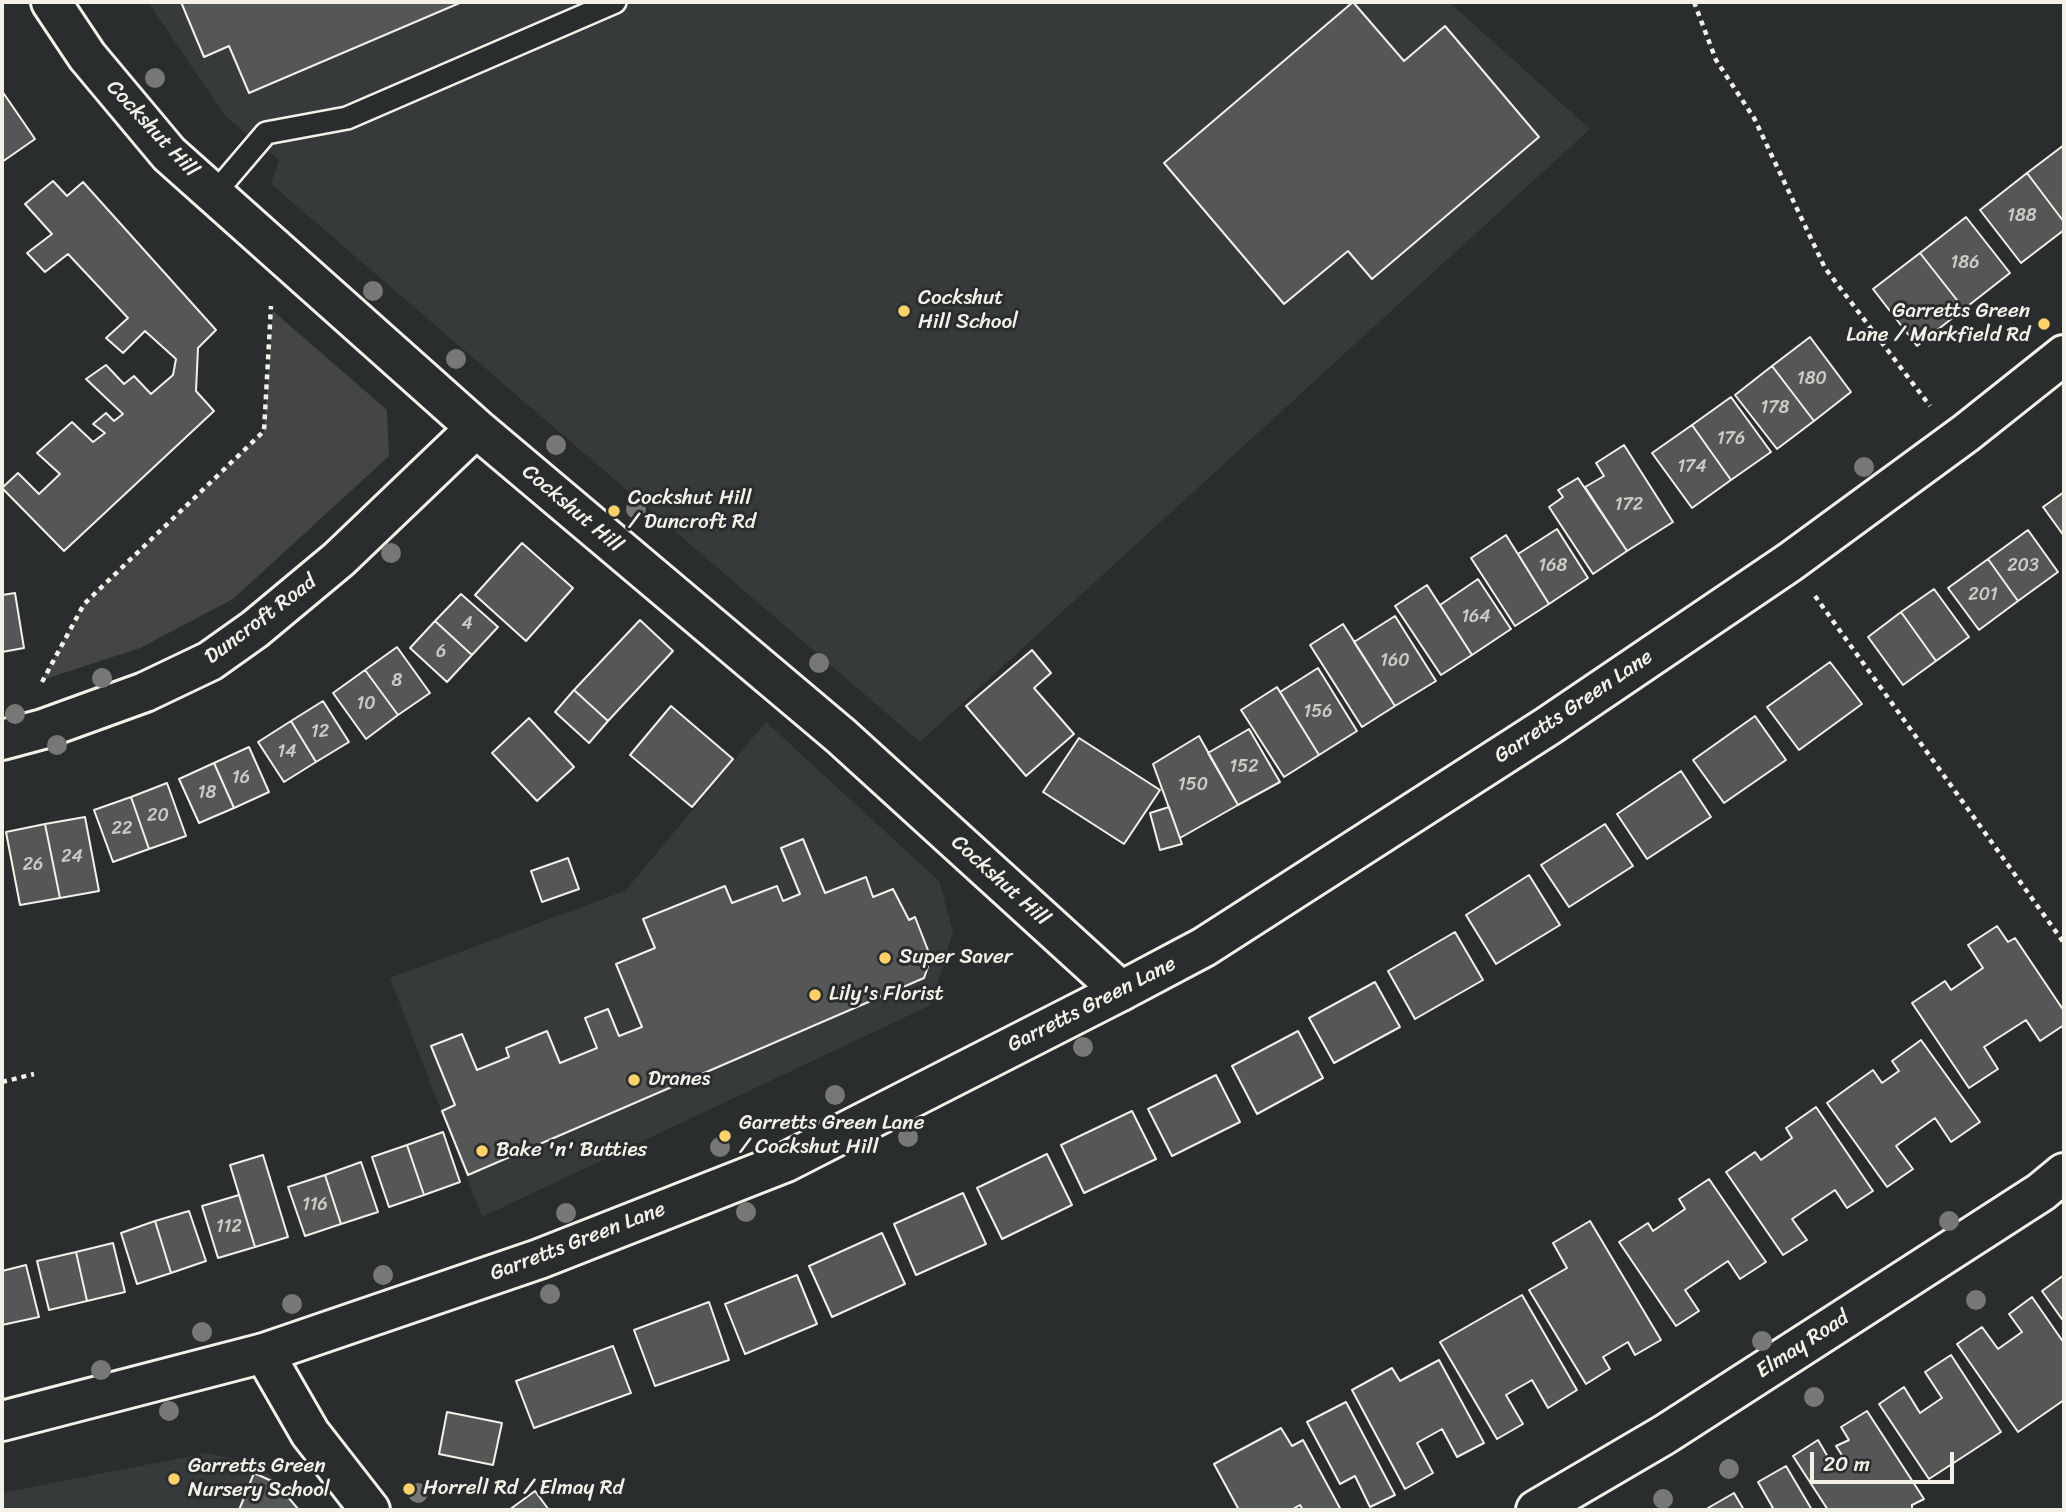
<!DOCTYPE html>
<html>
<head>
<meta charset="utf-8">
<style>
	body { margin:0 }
	#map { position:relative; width:2066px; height:1512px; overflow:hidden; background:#2a2d2e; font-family:Sriracha,sans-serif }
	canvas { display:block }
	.frame { position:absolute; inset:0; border:4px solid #f4f1e8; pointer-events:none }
	.scale { position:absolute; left:1810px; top:1452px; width:144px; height:32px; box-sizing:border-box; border:4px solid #f4f1e8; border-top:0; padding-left:9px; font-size:21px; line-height:24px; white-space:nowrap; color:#f4f1e8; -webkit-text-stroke:5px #2a2d2e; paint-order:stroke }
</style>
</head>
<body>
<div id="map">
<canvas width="2066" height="1512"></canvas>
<div class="frame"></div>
<div class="scale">20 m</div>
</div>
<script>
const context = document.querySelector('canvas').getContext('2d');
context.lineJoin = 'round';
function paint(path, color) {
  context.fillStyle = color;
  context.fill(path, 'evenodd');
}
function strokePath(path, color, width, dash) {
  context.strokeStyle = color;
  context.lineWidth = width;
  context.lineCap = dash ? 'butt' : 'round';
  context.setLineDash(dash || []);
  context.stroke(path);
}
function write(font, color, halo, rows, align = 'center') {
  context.font = font + ' Sriracha,sans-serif';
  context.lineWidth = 6;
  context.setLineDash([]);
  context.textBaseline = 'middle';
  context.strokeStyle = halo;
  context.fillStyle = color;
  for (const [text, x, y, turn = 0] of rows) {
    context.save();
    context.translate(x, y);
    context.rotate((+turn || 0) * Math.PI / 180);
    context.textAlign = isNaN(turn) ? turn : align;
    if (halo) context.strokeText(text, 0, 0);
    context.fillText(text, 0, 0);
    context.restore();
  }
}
const built = new Path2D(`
	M 148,2 L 1449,2 L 1590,129 L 920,742 L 271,184 L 279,160 L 225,116 Z
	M 766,722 L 939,881 L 953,932 L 931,1005 L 482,1217 L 390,978 L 625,891 Z
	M 206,1453 L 261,1465 L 300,1510 L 2,1510 L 2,1493 Z`);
const green = new Path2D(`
	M 273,311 L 387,410 L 389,456 L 233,599 L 140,648 L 42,680 L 84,604 L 264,431 Z`);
const building = new Path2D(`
	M 181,2 L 462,2 L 249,93 L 229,46 L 204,57 Z
	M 1353,2 L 1404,61 L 1445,26 L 1539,137 L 1372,279 L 1348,251 L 1284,304 L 1164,163 Z
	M 2,91 L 35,139 L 2,162 Z
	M 2064,145 L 2064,222 L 2027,173 Z
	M 2027,173 L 2064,222 L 2064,230 L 2021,263 L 1980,210 Z
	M 53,181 L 67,196 L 83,182 L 216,330 L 198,348 L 196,391 L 214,411 L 64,551 L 2,488 L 18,473 L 39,494 L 60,474 L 37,453 L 72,422 L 93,442 L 105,433 L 93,424 L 106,413 L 114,421 L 123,414 L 86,379 L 106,365 L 124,384 L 134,376 L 151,394 L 173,375 L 176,359 L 145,331 L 123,353 L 106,338 L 128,318 L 68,254 L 45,272 L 27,253 L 52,234 L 25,204 Z
	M 1966,217 L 2010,273 L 1964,309 L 1920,253 Z
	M 1920,253 L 1964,309 L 1917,346 L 1873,289 Z
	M 1810,337 L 1851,392 L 1814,421 L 1772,366 Z
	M 1772,366 L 1814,421 L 1777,449 L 1735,395 Z
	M 1731,397 L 1771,452 L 1731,480 L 1692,425 Z
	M 1692,425 L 1731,480 L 1692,508 L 1652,453 Z
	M 1624,445 L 1673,522 L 1627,551 L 1585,487 L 1604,476 L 1596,463 Z
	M 1578,478 L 1627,551 L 1593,574 L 1549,507 L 1563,497 L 1558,490 Z
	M 2064,492 L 2064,536 L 2043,507 Z
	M 1557,529 L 1588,578 L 1549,604 L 1518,554 Z
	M 2028,530 L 2058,572 L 2018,601 L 1988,559 Z
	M 1506,535 L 1549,604 L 1515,626 L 1471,558 Z
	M 522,543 L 573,588 L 526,641 L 475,595 Z
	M 1988,559 L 2018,601 L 1979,630 L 1948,588 Z
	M 1478,579 L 1511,629 L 1472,655 L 1440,605 Z
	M 1427,585 L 1472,655 L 1441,675 L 1395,606 Z
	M 1934,589 L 1969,637 L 1936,661 L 1901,612 Z
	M 15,593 L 24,648 L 2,652 L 2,595 Z
	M 461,594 L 498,627 L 472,655 L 435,621 Z
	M 1901,612 L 1936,661 L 1903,685 L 1868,637 Z
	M 1395,616 L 1436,681 L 1395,706 L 1354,642 Z
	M 640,620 L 673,651 L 608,721 L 574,690 Z
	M 435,621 L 472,655 L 447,682 L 410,648 Z
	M 1343,624 L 1395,706 L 1362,727 L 1310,645 Z
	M 397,647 L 430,693 L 398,715 L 365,670 Z
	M 1032,650 L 1051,673 L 1034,688 L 1074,734 L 1026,776 L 966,706 Z
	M 1830,662 L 1862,704 L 1799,750 L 1767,707 Z
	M 1318,668 L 1357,731 L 1319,755 L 1280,692 Z
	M 365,670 L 398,715 L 366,739 L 333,693 Z
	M 1277,687 L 1319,755 L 1284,777 L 1241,710 Z
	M 574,690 L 608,721 L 589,743 L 555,712 Z
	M 323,701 L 349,742 L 316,762 L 291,721 Z
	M 671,706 L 733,759 L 692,807 L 630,755 Z
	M 1755,716 L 1786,760 L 1724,803 L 1693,760 Z
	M 529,718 L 574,767 L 537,801 L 492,753 Z
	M 291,721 L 316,762 L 284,782 L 258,742 Z
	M 1249,729 L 1280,782 L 1238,805 L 1208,753 Z
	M 1199,736 L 1238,805 L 1180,838 L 1153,764 Z
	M 1079,738 L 1160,790 L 1124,844 L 1043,792 Z
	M 249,747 L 269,792 L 234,808 L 214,763 Z
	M 214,763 L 234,808 L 199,823 L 179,779 Z
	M 1681,771 L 1711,817 L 1647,859 L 1617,814 Z
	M 167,783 L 186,836 L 149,849 L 131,797 Z
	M 131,797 L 149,849 L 113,862 L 94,810 Z
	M 1169,807 L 1182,844 L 1160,850 L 1150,813 Z
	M 85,817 L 99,891 L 60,898 L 45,824 Z
	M 45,824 L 60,898 L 20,905 L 6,832 Z
	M 1605,824 L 1633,866 L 1569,907 L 1541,865 Z
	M 803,839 L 825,893 L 866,877 L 873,897 L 893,889 L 909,920 L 915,917 L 931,958 L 924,978 L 468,1175 L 442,1111 L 455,1105 L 431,1046 L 462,1034 L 477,1070 L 509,1057 L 506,1048 L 547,1031 L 560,1063 L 597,1048 L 585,1018 L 608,1009 L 619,1036 L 642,1027 L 616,964 L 655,948 L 643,919 L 725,886 L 732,903 L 777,886 L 783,901 L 800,894 L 781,848 Z
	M 568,858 L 579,889 L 542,902 L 531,871 Z
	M 1529,875 L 1560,925 L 1496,964 L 1466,915 Z
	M 1997,926 L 2008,942 L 2015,938 L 2064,1011 L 2064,1025 L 2040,1041 L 2026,1020 L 1984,1047 L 1998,1069 L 1969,1088 L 1912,1003 L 1945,981 L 1951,990 L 1983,968 L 1968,945 Z
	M 1455,932 L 1483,980 L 1415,1019 L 1388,971 Z
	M 1375,982 L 1400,1027 L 1334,1063 L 1309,1018 Z
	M 1298,1031 L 1323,1078 L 1257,1114 L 1232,1066 Z
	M 1921,1040 L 1980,1122 L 1951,1142 L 1935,1118 L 1896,1146 L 1913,1169 L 1887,1187 L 1827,1103 L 1873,1070 L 1882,1083 L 1899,1071 L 1892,1061 Z
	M 1216,1075 L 1240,1122 L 1172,1156 L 1148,1109 Z
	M 1816,1107 L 1873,1191 L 1847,1208 L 1835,1190 L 1792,1219 L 1807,1240 L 1783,1255 L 1726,1172 L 1755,1152 L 1761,1160 L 1792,1138 L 1786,1128 Z
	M 1132,1111 L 1156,1159 L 1084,1193 L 1061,1145 Z
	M 443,1132 L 460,1182 L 424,1195 L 407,1145 Z
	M 407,1145 L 424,1195 L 389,1207 L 372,1157 Z
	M 1047,1154 L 1072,1205 L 1002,1239 L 977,1188 Z
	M 263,1155 L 288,1237 L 255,1247 L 230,1165 Z
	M 361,1162 L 378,1212 L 341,1224 L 325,1175 Z
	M 325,1175 L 341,1224 L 305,1236 L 288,1187 Z
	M 1709,1179 L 1766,1262 L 1740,1279 L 1728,1261 L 1685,1290 L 1699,1311 L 1676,1326 L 1619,1242 L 1648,1223 L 1653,1231 L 1685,1209 L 1679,1199 Z
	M 963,1193 L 986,1244 L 916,1275 L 894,1224 Z
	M 239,1195 L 255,1247 L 218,1258 L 202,1206 Z
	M 189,1211 L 206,1261 L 171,1273 L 155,1221 Z
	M 155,1221 L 171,1273 L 137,1284 L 121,1233 Z
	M 1590,1221 L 1661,1340 L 1635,1355 L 1628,1342 L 1603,1357 L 1610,1369 L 1586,1384 L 1529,1290 L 1567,1268 L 1553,1243 Z
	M 882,1233 L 905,1284 L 832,1317 L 809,1266 Z
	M 113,1243 L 125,1292 L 87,1301 L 76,1252 Z
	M 76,1252 L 87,1301 L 49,1310 L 37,1261 Z
	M 26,1265 L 39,1317 L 2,1325 L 2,1271 Z
	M 797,1275 L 817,1324 L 745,1354 L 725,1304 Z
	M 2064,1275 L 2064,1322 L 2042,1291 Z
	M 1522,1295 L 1577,1390 L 1548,1408 L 1532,1380 L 1506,1395 L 1523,1424 L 1497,1439 L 1440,1342 Z
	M 2032,1297 L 2064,1343 L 2064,1400 L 2018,1432 L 1957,1344 L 1982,1327 L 1998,1349 L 2022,1332 L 2009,1314 Z
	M 709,1302 L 729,1360 L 655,1386 L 634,1330 Z
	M 613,1346 L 631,1393 L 534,1428 L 516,1381 Z
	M 1951,1355 L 2001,1432 L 1929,1479 L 1879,1404 L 1904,1387 L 1920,1413 L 1942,1398 L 1925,1372 Z
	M 1439,1360 L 1484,1443 L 1457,1457 L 1442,1429 L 1417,1443 L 1433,1473 L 1405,1489 L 1352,1390 L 1392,1368 L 1400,1381 Z
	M 1346,1402 L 1395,1495 L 1370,1507 L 1355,1476 L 1340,1484 L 1307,1422 Z
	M 1867,1411 L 1924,1499 L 1912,1505 L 1912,1510 L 1828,1510 L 1793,1456 L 1818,1440 L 1835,1469 L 1847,1463 L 1836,1446 L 1849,1440 L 1841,1427 Z
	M 447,1412 L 502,1423 L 493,1465 L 439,1454 Z
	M 1281,1428 L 1292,1446 L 1303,1440 L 1341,1510 L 1303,1510 L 1300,1505 L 1291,1510 L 1239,1510 L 1214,1464 Z
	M 1786,1466 L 1812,1510 L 1769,1510 L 1773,1508 L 1758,1482 Z
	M 254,1473 L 276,1483 L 299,1510 L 239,1510 Z
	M 535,1491 L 549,1510 L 509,1510 Z
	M 1734,1493 L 1744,1510 L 1710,1510 L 1708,1508 Z`);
const path = new Path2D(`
	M 1694,2 L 1716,60 L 1754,118 L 1825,268 L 1930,406
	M 1815,596 L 2064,943
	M 42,682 L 84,604 L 264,431 L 271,306
	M 2,1082 L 34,1074`);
const lane = new Path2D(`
	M 214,194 L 266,133 L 347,118 L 615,2`);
const street = new Path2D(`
	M 51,2 L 87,56 L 169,154 L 476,428 L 841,736 L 1121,991
	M 2,740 L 43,729 L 145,692 L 210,661 L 255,629 L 339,559 L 476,428
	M 264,1353 L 310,1433 L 370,1510
	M 1536,1510 L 1664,1435 L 2041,1192 L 2064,1173`);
const secondary = new Path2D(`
	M 2,1421 L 264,1353 L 539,1259 L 786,1162 L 1121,991 L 1204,947 L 1548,726 L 1790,562 L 1966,433 L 2064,355`);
const trees = [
	[155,78],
	[373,291],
	[456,359],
	[556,445],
	[1864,467],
	[636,509],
	[391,553],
	[819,663],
	[102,678],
	[15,714],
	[57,745],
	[1083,1047],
	[835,1095],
	[908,1137],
	[720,1147],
	[746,1212],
	[566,1213],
	[1949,1221],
	[383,1275],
	[550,1294],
	[1976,1300],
	[292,1304],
	[202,1332],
	[1762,1341],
	[101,1370],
	[1814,1397],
	[169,1411],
	[1729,1469],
	[418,1493],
	[1663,1499]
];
const markers = [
	[904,311,7,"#ffd166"],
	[2044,324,7,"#ffd166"],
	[614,511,7,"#ffd166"],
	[885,958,7,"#ffd166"],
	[815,995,7,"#ffd166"],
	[634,1080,7,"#ffd166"],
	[725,1136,7,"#ffd166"],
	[482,1151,7,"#ffd166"],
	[174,1479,7,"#ffd166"],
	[409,1489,7,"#ffd166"]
];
const numberNames = [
	["188",2022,216],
	["186",1965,263],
	["180",1812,379],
	["178",1775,408],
	["176",1731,439],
	["174",1692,467],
	["172",1629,505],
	["168",1553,566],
	["203",2023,566],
	["201",1983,595],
	["164",1476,617],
	["4",467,624],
	["6",441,652],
	["160",1395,661],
	["8",397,681],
	["10",366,704],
	["156",1318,712],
	["12",320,732],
	["14",287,752],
	["152",1244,767],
	["16",241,778],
	["150",1193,785],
	["18",207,793],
	["20",158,816],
	["22",122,829],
	["24",72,857],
	["26",33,865],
	["116",315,1205],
	["112",229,1227]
];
const streetNames = [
	["Cockshut Hill",152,129,47],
	["Cockshut Hill",572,509,40],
	["Duncroft Road",261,620,-37],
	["Garretts Green Lane",1574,707,-34],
	["Cockshut Hill",1000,881,42],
	["Garretts Green Lane",1092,1005,-27],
	["Garretts Green Lane",578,1242,-21],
	["Elmay Road",1803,1345,-33]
];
const poiNames = [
	["Cockshut",918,299],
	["Hill School",918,323],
	["Garretts Green",2030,312,"right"],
	["Lane / Markfield Rd",2030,336,"right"],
	["Cockshut Hill",628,499],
	["/ Duncroft Rd",628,523],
	["Super Saver",899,958],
	["Lily's Florist",829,995],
	["Dranes",648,1080],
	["Garretts Green Lane",739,1124],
	["/ Cockshut Hill",739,1148],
	["Bake 'n' Butties",496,1151],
	["Garretts Green",188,1467],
	["Nursery School",188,1491],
	["Horrell Rd / Elmay Rd",423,1489]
];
paint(built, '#373a3a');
paint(green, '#444645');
paint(building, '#555756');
strokePath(building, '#f4f1e8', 2);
strokePath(lane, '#f4f1e8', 26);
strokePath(street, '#f4f1e8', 44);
strokePath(secondary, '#f4f1e8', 44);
strokePath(path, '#f4f1e8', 4.5, [5, 5]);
strokePath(lane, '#2a2d2e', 21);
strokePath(street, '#2a2d2e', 38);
strokePath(secondary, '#2a2d2e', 38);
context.fillStyle = '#777875';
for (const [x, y] of trees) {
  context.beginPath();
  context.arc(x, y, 10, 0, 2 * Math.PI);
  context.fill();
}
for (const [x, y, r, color] of markers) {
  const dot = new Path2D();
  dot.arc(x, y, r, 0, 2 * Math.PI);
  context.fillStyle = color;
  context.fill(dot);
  strokePath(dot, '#2a2d2e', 2.5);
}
write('18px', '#cccac4', null, numberNames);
write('21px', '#f4f1e8', '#2a2d2e', streetNames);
write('21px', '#f4f1e8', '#2a2d2e', poiNames, 'left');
</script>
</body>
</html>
